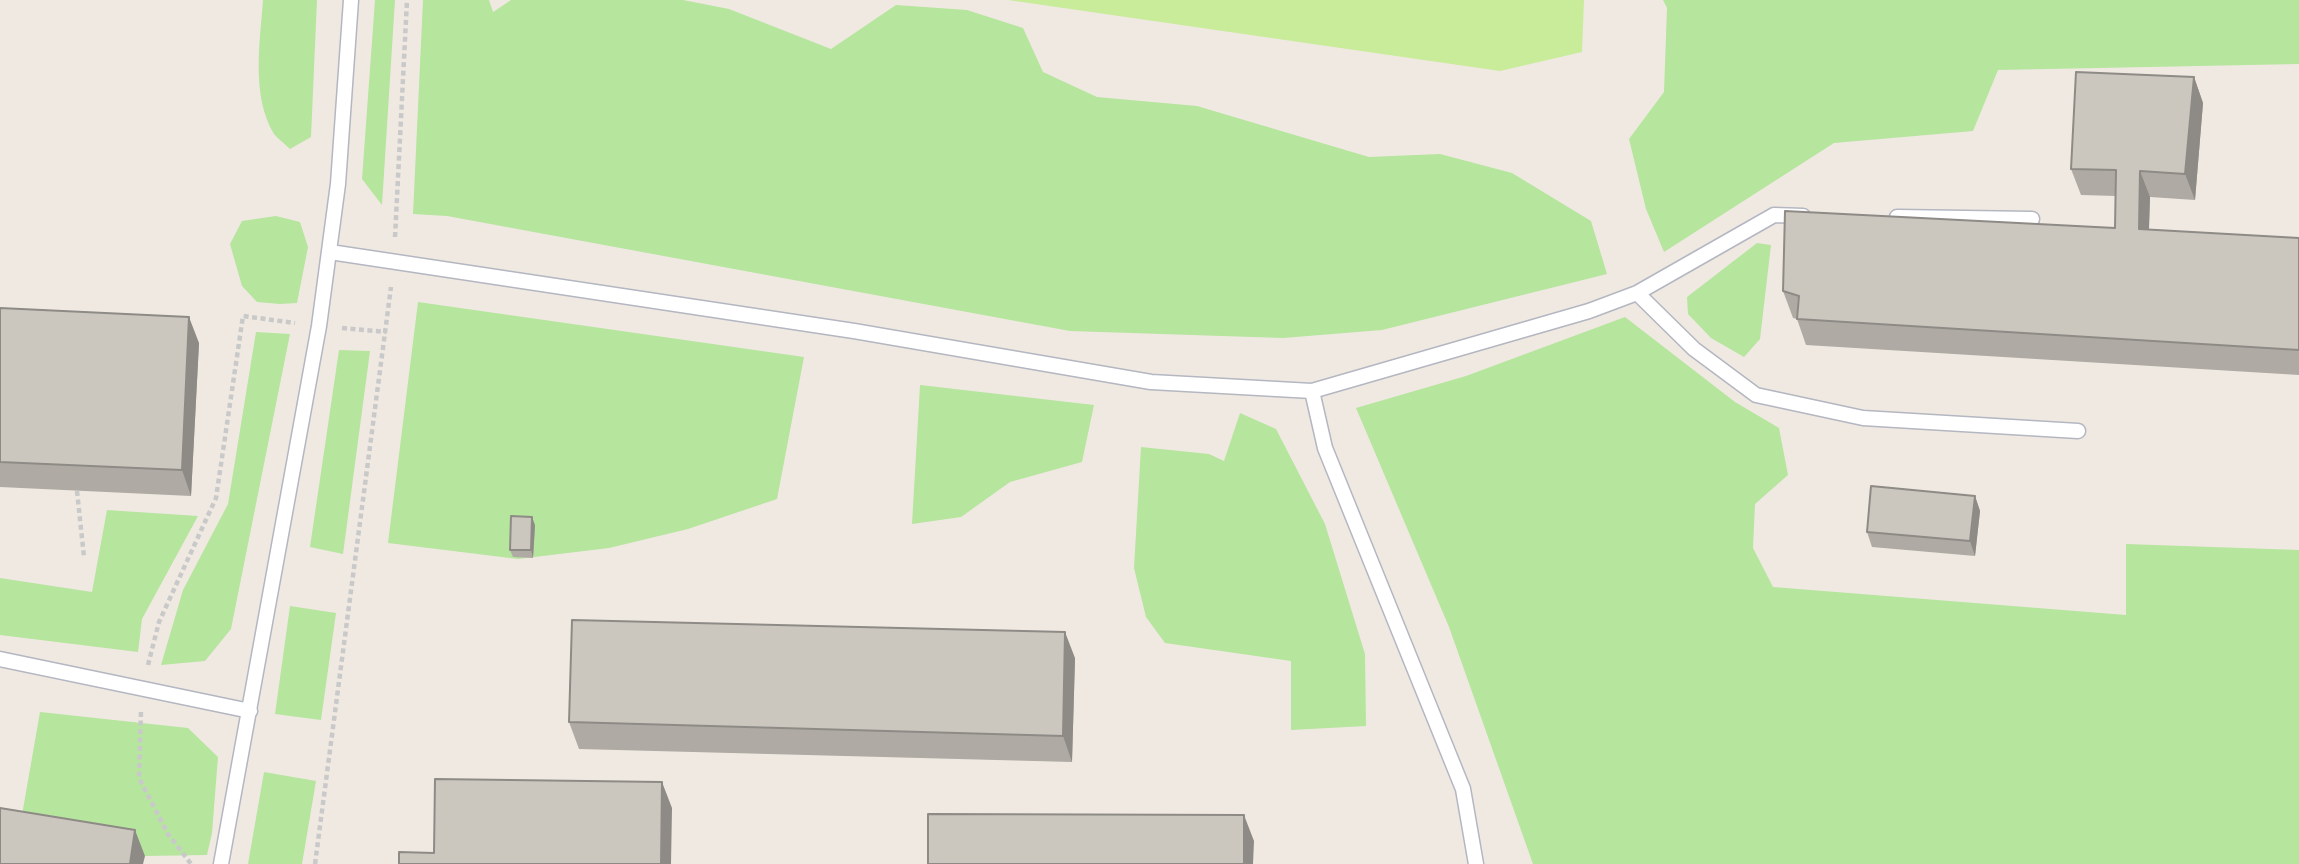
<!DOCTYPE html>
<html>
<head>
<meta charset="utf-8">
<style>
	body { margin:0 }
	canvas { display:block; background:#efe9e1 }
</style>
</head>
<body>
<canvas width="2299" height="864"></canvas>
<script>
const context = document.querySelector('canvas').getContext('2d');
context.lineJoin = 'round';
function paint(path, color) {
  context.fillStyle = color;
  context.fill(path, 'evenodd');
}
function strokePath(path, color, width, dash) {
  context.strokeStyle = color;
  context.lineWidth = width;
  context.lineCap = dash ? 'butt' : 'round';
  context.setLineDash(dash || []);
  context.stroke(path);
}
const green = new Path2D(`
	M 263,0 L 317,0 L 311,137 L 290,149 C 285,144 278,139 274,134 C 251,96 260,42 263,0 Z
	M 375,0 L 395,0 L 382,205 L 362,179 Z
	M 423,0 L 489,0 L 493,12 L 511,0 L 683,0 L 729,9 L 831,49 L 896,5 L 967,10 L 1023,28 L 1043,72 L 1097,97 L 1197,106 L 1369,157 L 1440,154 L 1512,173 L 1591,221 L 1607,274 L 1382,330 L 1283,338 L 1070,331 L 447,216 L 413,214 Z
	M 1663,0 L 2299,0 L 2299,64 L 1998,70 L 1973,131 L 1834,143 L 1664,252 L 1646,209 L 1629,139 L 1664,92 L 1667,8 Z
	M 276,216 L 300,222 L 308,247 L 297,303 L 280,304 L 257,302 L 242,286 L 230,244 L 242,221 Z
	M 1757,243 L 1771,245 L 1760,339 L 1744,357 L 1711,338 L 1688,314 L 1687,297 Z
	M 418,302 L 804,357 L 777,499 L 688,529 L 609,548 L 518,559 L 388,543 Z
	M 1625,317 L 1735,402 L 1779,428 L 1788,475 L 1755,504 L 1753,548 L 1773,587 L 2126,615 L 2126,544 L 2299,550 L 2299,864 L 1533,864 L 1449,627 L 1356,408 L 1466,376 Z
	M 256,332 L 290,334 L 231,629 L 205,661 L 161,665 L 183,590 L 228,504 Z
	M 339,350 L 370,351 L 343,554 L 310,547 Z
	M 920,385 L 1094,405 L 1082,462 L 1010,482 L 961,517 L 912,524 Z
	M 1240,413 L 1276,429 L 1325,524 L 1365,654 L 1366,726 L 1291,730 L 1291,661 L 1165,643 L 1146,617 L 1134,568 L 1141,447 L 1209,454 L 1224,461 Z
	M 107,510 L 198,516 L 142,619 L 138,652 L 0,635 L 0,578 L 92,592 Z
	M 290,606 L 336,613 L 321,720 L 275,714 Z
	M 40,712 L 188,728 L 218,757 L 212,833 L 207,855 L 145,856 L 0,833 L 19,832 Z
	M 264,772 L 316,781 L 302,864 L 248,864 Z`);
const pitch = new Path2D(`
	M 1008,0 L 1584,0 L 1582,52 L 1500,71 Z`);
const path = new Path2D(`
	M 395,237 L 407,0
	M 342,328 L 386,332
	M 77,491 L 84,557
	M 148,665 L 159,622 L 216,498 L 243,316 L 295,323
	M 141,712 L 139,778 L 168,834 L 191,864
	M 315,864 L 391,287`);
const lane = new Path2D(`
	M 1897,217 L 2032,219
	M 330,252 L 854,331 L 1151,382 L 1312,391
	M 1637,293 L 1694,349 L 1756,395 L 1863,418 L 2078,431
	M 0,659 L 250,711
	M 221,864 L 319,326 L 338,184 L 351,0
	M 1476,864 L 1463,789 L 1325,448 L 1312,391 L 1589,311 L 1637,293 L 1774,215 L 1803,216`);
const wall = new Path2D(`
	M 2194,77 L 2203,103 L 2195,200 L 2150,197 L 2149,230 L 2299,238 L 2299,375 L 1806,345 L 1797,319 L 1793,318 L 1783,291 L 2115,228 L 2116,196 L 2081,195 L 2071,169 Z
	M 0,308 L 199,343 L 191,496 L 0,487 Z
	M 1975,496 L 1980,511 L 1975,556 L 1872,547 L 1867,532 Z
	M 535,525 L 533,558 L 513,557 L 510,550 Z
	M 1075,658 L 1072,762 L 579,749 L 569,722 Z`);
const shadedWall = new Path2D(`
	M 2194,77 L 2203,103 L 2195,200 L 2185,174 Z
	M 2140,171 L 2150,197 L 2148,255 L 2139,229 Z
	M 189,317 L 199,343 L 191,496 L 182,470 Z
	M 1975,496 L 1980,511 L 1975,556 L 1970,541 Z
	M 532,517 L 535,525 L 533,558 L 531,550 Z
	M 1065,632 L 1075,658 L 1072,762 L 1063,736 Z
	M 662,782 L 672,808 L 671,864 L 661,864 Z
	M 1244,815 L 1254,841 L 1253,864 L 1244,864 Z
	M 135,830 L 145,856 L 143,864 L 130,864 Z`);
const building = new Path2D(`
	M 2076,72 L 2194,77 L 2185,174 L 2140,171 L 2139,229 L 2299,238 L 2299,350 L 1797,319 L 1799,296 L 1783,291 L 1785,211 L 2115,228 L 2116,170 L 2071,169 Z
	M 0,308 L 189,317 L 182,470 L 0,462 Z
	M 1871,486 L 1975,496 L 1970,541 L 1867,532 Z
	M 511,516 L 532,517 L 531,550 L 510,550 Z
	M 572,620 L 1065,632 L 1063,736 L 569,722 Z
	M 435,779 L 662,782 L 661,864 L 399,864 L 399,852 L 434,853 Z
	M 0,808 L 135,830 L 130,864 L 0,864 Z
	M 928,814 L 1244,815 L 1244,864 L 928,864 Z`);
paint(green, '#b6e59e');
paint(pitch, '#c9ec9a');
strokePath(lane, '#b4b7c1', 17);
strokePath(path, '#c9c9c9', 4.5, [5, 3.5]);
strokePath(lane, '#fff', 14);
paint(wall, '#afaba4');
paint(shadedWall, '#8e8b86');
paint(building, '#cbc7bf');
strokePath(building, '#8e8b86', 2);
</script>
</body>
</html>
